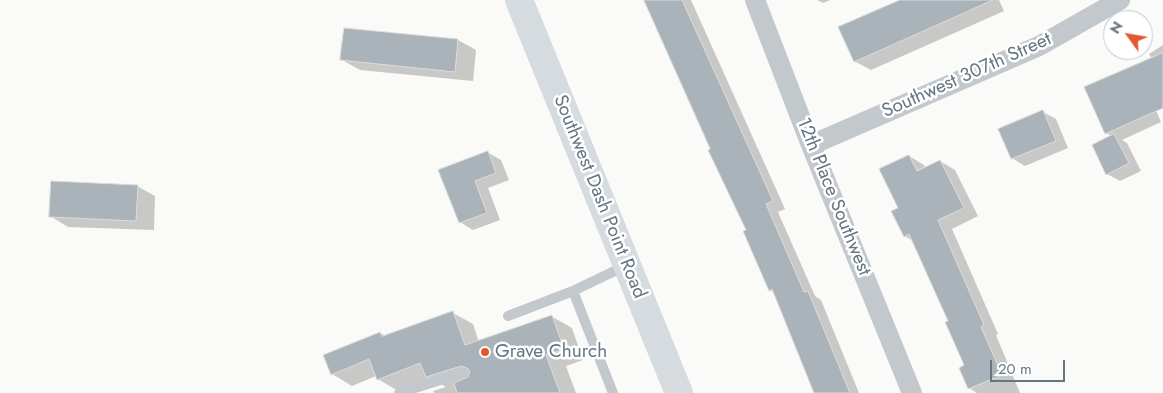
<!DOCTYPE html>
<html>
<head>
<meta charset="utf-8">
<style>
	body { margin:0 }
	#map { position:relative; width:1163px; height:393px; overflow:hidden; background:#fafaf8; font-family:Jost,sans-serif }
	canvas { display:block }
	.north { position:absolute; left:1103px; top:10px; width:50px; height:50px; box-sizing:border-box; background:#fff; border:1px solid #c1c8cd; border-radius:50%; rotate:302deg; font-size:14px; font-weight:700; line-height:20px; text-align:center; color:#657683 }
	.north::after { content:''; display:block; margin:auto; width:18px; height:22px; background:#e4572e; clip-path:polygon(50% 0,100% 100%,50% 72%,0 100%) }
	.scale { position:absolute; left:990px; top:360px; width:75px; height:22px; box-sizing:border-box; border:2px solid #657683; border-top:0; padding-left:6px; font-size:15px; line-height:18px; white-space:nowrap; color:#657683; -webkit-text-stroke:4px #fff; paint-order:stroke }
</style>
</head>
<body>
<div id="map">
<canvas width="1163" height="393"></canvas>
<div class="north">N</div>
<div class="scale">20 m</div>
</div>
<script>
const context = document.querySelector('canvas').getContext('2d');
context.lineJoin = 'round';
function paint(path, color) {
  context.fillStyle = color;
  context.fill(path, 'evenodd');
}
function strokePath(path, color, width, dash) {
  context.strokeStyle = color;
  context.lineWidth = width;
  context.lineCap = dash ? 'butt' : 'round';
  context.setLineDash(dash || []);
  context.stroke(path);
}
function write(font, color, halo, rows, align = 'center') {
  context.font = font + ' Jost,sans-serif';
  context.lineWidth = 5;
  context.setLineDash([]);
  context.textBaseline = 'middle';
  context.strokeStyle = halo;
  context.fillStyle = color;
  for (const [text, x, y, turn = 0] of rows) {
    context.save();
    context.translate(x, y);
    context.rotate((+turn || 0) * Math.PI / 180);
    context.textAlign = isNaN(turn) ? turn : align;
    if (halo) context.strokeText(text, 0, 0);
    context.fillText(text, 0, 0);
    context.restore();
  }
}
const shadow = new Path2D(`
	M 645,0 L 691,0 L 785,209 L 778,212 L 815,296 L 821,300 L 859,393 L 815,393 L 775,293 L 770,290 L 748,231 Z
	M 817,0 L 830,0 L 823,3 Z
	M 903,0 L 999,0 L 1004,11 L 871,70 L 854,61 Z
	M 345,29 L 458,40 L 476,50 L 473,81 L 360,70 L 342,60 Z
	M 1163,45 L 1163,99 L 1154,105 L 1161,122 L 1122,140 L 1127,143 L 1141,171 L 1120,181 L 1107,174 L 1112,136 L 1106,133 L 1152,59 L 1149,54 Z
	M 1043,112 L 1056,119 L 1068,148 L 1025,166 L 1012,158 Z
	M 487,152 L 501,160 L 509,180 L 488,188 L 500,220 L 473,230 L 460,222 L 440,170 Z
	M 909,156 L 924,165 L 925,168 L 940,161 L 955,170 L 978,216 L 952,229 L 998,334 L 996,335 L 1020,393 L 977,393 L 969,388 L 965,366 L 949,322 L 914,242 L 905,236 L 900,209 Z
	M 137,186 L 155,196 L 154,230 L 68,227 L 50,216 Z
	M 453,313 L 473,324 L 479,342 L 551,316 L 572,328 L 583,360 L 566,366 L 576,393 L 434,393 L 433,391 L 446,387 L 430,378 L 398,391 L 378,379 L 376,376 L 352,386 L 332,374 L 380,333 L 386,336 Z`);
const building = new Path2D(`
	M 644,0 L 682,0 L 773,201 L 766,204 L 804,292 L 808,291 L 850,393 L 814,393 L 772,289 L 769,291 L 743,231 L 746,230 L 708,150 L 710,149 Z
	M 900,0 L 993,0 L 854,62 L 838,27 Z
	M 344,28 L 458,39 L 455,72 L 340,60 Z
	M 1163,53 L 1163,108 L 1105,134 L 1084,87 Z
	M 1043,110 L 1056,141 L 1011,159 L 998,129 Z
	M 1114,134 L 1129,163 L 1106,175 L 1092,145 Z
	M 488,151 L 496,173 L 475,181 L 487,213 L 459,223 L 438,170 Z
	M 909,155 L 917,171 L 940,160 L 964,208 L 938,220 L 984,325 L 981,327 L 1002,375 L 968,389 L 959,368 L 964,365 L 945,322 L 948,321 L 909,234 L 904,237 L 891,211 L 898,208 L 879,169 Z
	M 51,181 L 138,185 L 136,221 L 49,217 Z
	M 453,311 L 465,345 L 552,315 L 564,349 L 546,355 L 560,393 L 457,393 L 454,383 L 468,377 L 470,371 L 467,368 L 461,366 L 426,377 L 420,363 L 377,380 L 369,359 L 331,375 L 323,355 L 380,332 L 382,336 Z`);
const service = new Path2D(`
	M 508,316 L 573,291
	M 399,393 L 463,373
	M 613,393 L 573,291 L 627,265`);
const minor = new Path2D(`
	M 755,0 L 811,145 L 912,393
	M 811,145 L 1039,46 L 1120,0`);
const secondary = new Path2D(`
	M 519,0 L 679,393`);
const markers = [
	[485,352,5,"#e4572e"]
];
const streetNames = [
	["Southwest 307th Street",967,76,-24],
	["Southwest Dash Point Road",599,197,68],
	["12th Place Southwest",833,197,68]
];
const poiNames = [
	["Grave Church",495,352]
];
paint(shadow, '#0003');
paint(building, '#aab3b9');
strokePath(building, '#dcdcda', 1);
strokePath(service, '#c3c8cc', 10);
strokePath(minor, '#c3c8cc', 20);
strokePath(secondary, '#d6dbdf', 28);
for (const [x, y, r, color] of markers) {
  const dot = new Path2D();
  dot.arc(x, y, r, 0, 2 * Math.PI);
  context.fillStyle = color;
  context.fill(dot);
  strokePath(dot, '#fff', 2);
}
write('19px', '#657683', '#fff', streetNames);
write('19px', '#657683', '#fff', poiNames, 'left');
</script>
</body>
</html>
